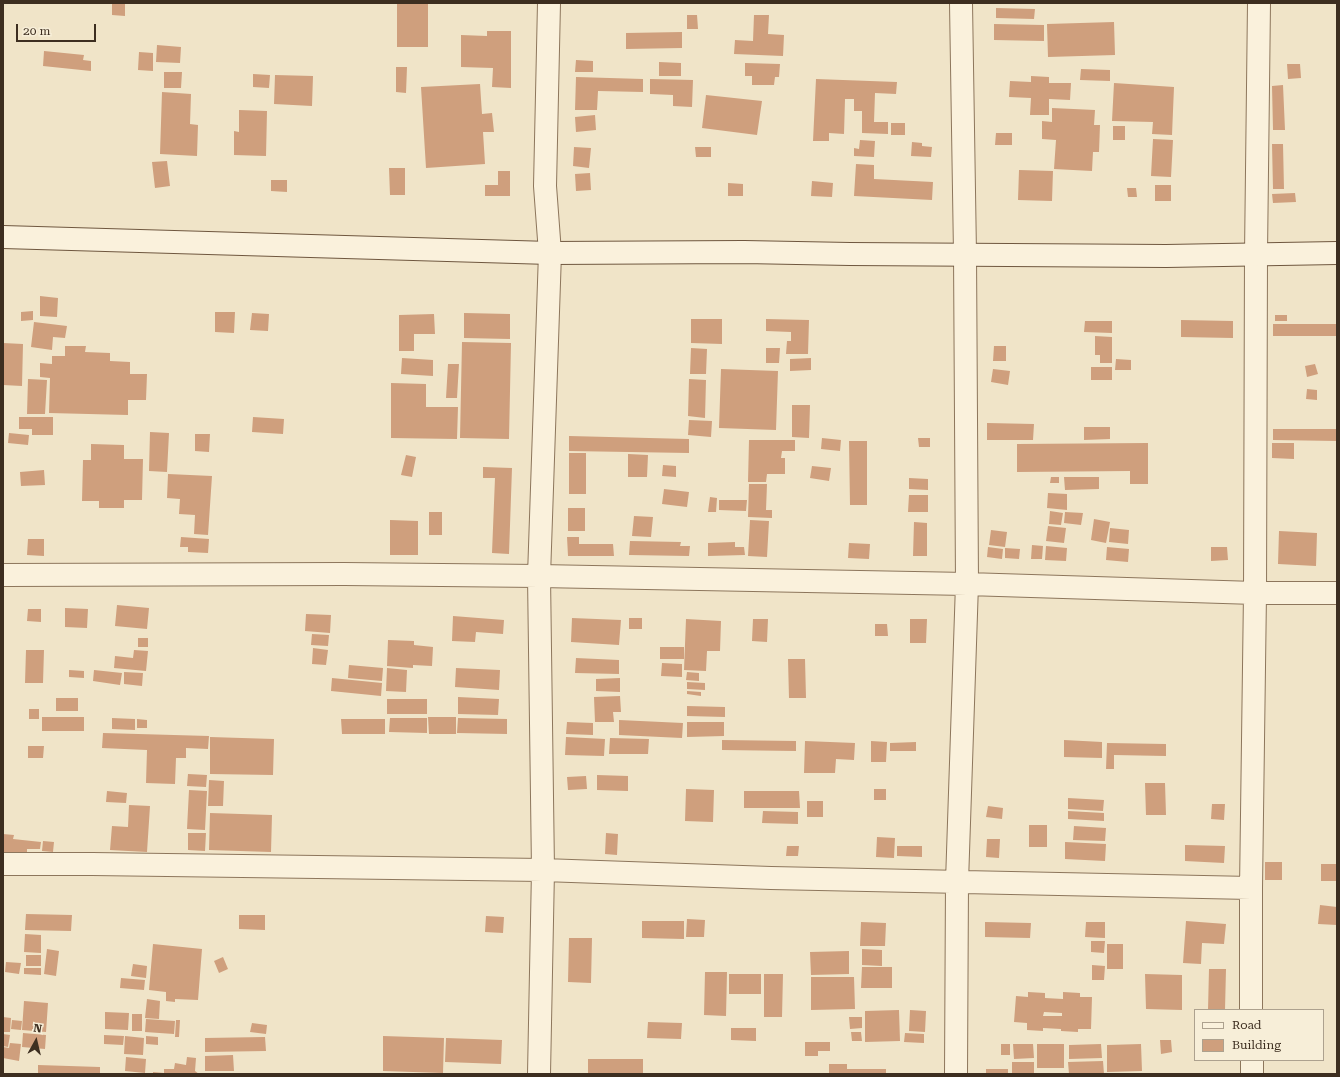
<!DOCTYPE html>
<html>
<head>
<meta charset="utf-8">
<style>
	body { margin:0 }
	#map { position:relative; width:1340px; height:1077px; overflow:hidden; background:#f0e4c8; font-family:"Roboto Serif",serif }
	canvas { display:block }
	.frame { position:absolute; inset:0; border:4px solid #3d2e20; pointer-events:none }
	.legend { position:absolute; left:1194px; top:1009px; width:130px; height:52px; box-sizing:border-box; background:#f7eed8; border:1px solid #ada18e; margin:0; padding:5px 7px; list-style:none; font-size:12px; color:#3d2e20 }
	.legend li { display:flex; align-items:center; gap:8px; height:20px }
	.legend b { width:20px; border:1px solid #ada18e }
	.north { position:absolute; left:16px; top:1021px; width:40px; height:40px; -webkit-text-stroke:3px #f7eed8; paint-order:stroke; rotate:8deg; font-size:11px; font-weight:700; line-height:16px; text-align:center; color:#3d2e20 }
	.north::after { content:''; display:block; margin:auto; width:14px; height:18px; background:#3d2e20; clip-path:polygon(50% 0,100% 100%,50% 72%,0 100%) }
	.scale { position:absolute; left:16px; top:24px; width:80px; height:18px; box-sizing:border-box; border:2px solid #3d2e20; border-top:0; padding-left:5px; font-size:12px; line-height:14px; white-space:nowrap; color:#3d2e20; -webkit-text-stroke:3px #f7eed8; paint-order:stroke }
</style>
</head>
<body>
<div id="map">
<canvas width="1340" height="1077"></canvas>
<div class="frame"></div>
<ul class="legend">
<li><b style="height:5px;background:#faf1dc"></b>Road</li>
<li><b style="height:11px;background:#cf9f7d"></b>Building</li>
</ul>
<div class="north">N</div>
<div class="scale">20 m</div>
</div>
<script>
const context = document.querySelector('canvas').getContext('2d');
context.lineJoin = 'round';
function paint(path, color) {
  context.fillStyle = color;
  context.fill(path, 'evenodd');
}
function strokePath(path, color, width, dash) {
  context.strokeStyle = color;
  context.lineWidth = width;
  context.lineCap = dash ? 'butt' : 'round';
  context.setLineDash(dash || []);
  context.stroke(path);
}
const building = new Path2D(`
	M 112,3 L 125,3 L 125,16 L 112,15 Z
	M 397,3 L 428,3 L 428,47 L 397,47 Z
	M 996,8 L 1035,9 L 1034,19 L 996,18 Z
	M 687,15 L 697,15 L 698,29 L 687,29 Z
	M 754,15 L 769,15 L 768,34 L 784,35 L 783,56 L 734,54 L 735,40 L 753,41 Z
	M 1114,22 L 1115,55 L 1048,57 L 1047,24 Z
	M 994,24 L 1044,25 L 1044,41 L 994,40 Z
	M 487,31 L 511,31 L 511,88 L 492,87 L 493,68 L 461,67 L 461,35 L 487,36 Z
	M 682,32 L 682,48 L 626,49 L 626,33 Z
	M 157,45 L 181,47 L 180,63 L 156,62 Z
	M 44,51 L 84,55 L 83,60 L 91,61 L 91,71 L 43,66 Z
	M 139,52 L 153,53 L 153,71 L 138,70 Z
	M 576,60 L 593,61 L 593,72 L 575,72 Z
	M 659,62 L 681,63 L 681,76 L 659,76 Z
	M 745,63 L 780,64 L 779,77 L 775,77 L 774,85 L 752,85 L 752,76 L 745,76 Z
	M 1287,64 L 1300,64 L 1301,78 L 1288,79 Z
	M 396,67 L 407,67 L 406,93 L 396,92 Z
	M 1081,69 L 1110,70 L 1110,81 L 1080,80 Z
	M 164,72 L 182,72 L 181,88 L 164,88 Z
	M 253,74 L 270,75 L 269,88 L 253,87 Z
	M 275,75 L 313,76 L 312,106 L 274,104 Z
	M 1031,76 L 1049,77 L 1049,83 L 1071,83 L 1070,100 L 1049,99 L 1049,115 L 1030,115 L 1031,98 L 1009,97 L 1010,81 L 1031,82 Z
	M 576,77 L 643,79 L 643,92 L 598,91 L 597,110 L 575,110 Z
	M 650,79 L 693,80 L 692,107 L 673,106 L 673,95 L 650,94 Z
	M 816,79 L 897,82 L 896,94 L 875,93 L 874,122 L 888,122 L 888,134 L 862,133 L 862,111 L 854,111 L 854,99 L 845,99 L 844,134 L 829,133 L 829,141 L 813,141 Z
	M 1114,83 L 1174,87 L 1172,135 L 1152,134 L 1153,122 L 1112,121 Z
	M 480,84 L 482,114 L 492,113 L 494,132 L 483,132 L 485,164 L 426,168 L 421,87 Z
	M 1283,85 L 1285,130 L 1273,130 L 1272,86 Z
	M 162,92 L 191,94 L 190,124 L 198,125 L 197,156 L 160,154 Z
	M 706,95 L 762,101 L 757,135 L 702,128 Z
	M 1052,108 L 1095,110 L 1094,125 L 1100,125 L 1099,152 L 1093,152 L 1092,171 L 1054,169 L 1056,140 L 1042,139 L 1042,121 L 1052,122 Z
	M 239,110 L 267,111 L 266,156 L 234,155 L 234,131 L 239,132 Z
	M 595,115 L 596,130 L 576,132 L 575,117 Z
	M 891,123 L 905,123 L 905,135 L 891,135 Z
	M 1113,126 L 1125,126 L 1125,140 L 1113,140 Z
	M 996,133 L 1012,133 L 1012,145 L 995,145 Z
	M 1153,139 L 1173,140 L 1171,177 L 1151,176 Z
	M 860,140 L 875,141 L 874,157 L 854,156 L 854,148 L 859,149 Z
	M 912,142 L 922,143 L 922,146 L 932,147 L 931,157 L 911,156 Z
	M 1272,144 L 1283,144 L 1284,189 L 1273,189 Z
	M 574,147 L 591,148 L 589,168 L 573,166 Z
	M 695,147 L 711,147 L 711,157 L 696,157 Z
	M 167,161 L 170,186 L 155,188 L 152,162 Z
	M 856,164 L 874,165 L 874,179 L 933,182 L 932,200 L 854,196 Z
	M 389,168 L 405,168 L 405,195 L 390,195 Z
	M 1019,170 L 1053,171 L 1052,201 L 1018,200 Z
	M 498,171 L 510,171 L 510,196 L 485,196 L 485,185 L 498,185 Z
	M 590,173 L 591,190 L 576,191 L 575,174 Z
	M 271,180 L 287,180 L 287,192 L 271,191 Z
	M 812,181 L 833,183 L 832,197 L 811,196 Z
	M 728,183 L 743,184 L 743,196 L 728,196 Z
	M 1155,185 L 1171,185 L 1171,201 L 1155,201 Z
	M 1127,188 L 1136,188 L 1137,197 L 1128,197 Z
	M 1295,193 L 1296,202 L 1273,203 L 1272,194 Z
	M 40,296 L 58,298 L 57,317 L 40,316 Z
	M 33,311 L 33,320 L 21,321 L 21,312 Z
	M 215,312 L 235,312 L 234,333 L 215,332 Z
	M 252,313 L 269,314 L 268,331 L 250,330 Z
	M 464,313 L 510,314 L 510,339 L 464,338 Z
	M 434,314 L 435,334 L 414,334 L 414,351 L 399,351 L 399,315 Z
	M 1275,315 L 1287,315 L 1287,321 L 1275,321 Z
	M 691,319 L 722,319 L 722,344 L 691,343 Z
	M 766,319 L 809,320 L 808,354 L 786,354 L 787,341 L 791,341 L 791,332 L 766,331 Z
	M 1181,320 L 1233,321 L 1233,338 L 1181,337 Z
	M 1085,321 L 1112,321 L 1112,333 L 1084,332 Z
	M 34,322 L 67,326 L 65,338 L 53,337 L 52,350 L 31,347 Z
	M 1273,324 L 1337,324 L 1337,336 L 1273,336 Z
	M 1095,336 L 1112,337 L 1112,363 L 1100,363 L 1100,355 L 1095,355 Z
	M 462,342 L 511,343 L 509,439 L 460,438 Z
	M 3,343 L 23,344 L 22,386 L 3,385 Z
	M 65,346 L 86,346 L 85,352 L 110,353 L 110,361 L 130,362 L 130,374 L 147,374 L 146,400 L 128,400 L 128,415 L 49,413 L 50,378 L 40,377 L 40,363 L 52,364 L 52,356 L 65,356 Z
	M 994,346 L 1006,346 L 1006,361 L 993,361 Z
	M 691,348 L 707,349 L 706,374 L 690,374 Z
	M 766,348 L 780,348 L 779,363 L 766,363 Z
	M 402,358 L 433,360 L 433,376 L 401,374 Z
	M 811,358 L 811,370 L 790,371 L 790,359 Z
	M 1116,359 L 1131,360 L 1131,370 L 1115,370 Z
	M 448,364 L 459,364 L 457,398 L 446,398 Z
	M 1315,364 L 1318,374 L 1307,377 L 1305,366 Z
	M 1091,367 L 1112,367 L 1112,380 L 1091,380 Z
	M 721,369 L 778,371 L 776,430 L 719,428 Z
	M 993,369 L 1010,371 L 1008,385 L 991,382 Z
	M 28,379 L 47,380 L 45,414 L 27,414 Z
	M 689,379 L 706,380 L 705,418 L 688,416 Z
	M 391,383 L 426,384 L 426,407 L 458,407 L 457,439 L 391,438 Z
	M 1307,389 L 1317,390 L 1317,400 L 1306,399 Z
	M 792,405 L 810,405 L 809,438 L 792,437 Z
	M 19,417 L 53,417 L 53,435 L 32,435 L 32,429 L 19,429 Z
	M 253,417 L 284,419 L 283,434 L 252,432 Z
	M 689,420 L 712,421 L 711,437 L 688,435 Z
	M 987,423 L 1034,424 L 1033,440 L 987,440 Z
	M 1084,427 L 1110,427 L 1110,439 L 1084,440 Z
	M 1273,429 L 1337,429 L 1337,441 L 1273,440 Z
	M 150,432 L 169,433 L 167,472 L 149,471 Z
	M 9,433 L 29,435 L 28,445 L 8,443 Z
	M 195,434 L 210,434 L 209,452 L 195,451 Z
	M 569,436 L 689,439 L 689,453 L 569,451 Z
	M 822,438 L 841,440 L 840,451 L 821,449 Z
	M 918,438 L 930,438 L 930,447 L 919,447 Z
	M 749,440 L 795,440 L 795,451 L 782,451 L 781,458 L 785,458 L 785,474 L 767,474 L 766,482 L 748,482 Z
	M 849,441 L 867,441 L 867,505 L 850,505 Z
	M 1148,443 L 1148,484 L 1130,484 L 1130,471 L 1017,472 L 1017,444 Z
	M 1272,443 L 1294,443 L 1294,459 L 1272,458 Z
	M 91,444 L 124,445 L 124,459 L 143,459 L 142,500 L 124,500 L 124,508 L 99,508 L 99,501 L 82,501 L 83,460 L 91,460 Z
	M 569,453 L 586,453 L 586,494 L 569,494 Z
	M 628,454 L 648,455 L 647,477 L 628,477 Z
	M 406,455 L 416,457 L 412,477 L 401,475 Z
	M 663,465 L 676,466 L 676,477 L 662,476 Z
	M 812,466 L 831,468 L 829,481 L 810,478 Z
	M 483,467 L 512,468 L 509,554 L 492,553 L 495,478 L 483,478 Z
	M 44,470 L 45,485 L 21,486 L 20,472 Z
	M 168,474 L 212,476 L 208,535 L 194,534 L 195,515 L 179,514 L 180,499 L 167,498 Z
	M 1051,477 L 1059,477 L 1059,483 L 1050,483 Z
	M 1064,477 L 1099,477 L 1099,489 L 1065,490 Z
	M 909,478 L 928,479 L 928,490 L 909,489 Z
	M 749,484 L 767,484 L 766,510 L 772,510 L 772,518 L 748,517 Z
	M 664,489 L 689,492 L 687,507 L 662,504 Z
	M 1048,493 L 1067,494 L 1067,510 L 1047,508 Z
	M 909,495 L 928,495 L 928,512 L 908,512 Z
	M 710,497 L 717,498 L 716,512 L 708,512 Z
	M 719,500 L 747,500 L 746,511 L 719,510 Z
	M 568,508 L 585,508 L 585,531 L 568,531 Z
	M 1050,511 L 1063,513 L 1061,525 L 1049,524 Z
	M 429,512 L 442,512 L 442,535 L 429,535 Z
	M 1065,512 L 1083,513 L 1081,525 L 1064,523 Z
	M 634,516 L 653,517 L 651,537 L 632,536 Z
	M 1094,519 L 1110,522 L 1106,543 L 1091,540 Z
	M 390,520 L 418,521 L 418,555 L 390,555 Z
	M 750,520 L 769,521 L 767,557 L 748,556 Z
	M 914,522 L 927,523 L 927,556 L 913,556 Z
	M 1048,526 L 1066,528 L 1064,543 L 1046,541 Z
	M 1110,528 L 1129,530 L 1128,544 L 1109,542 Z
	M 991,530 L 1007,532 L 1005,547 L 989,545 Z
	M 1279,531 L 1317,533 L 1316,566 L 1278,564 Z
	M 181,537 L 209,539 L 208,553 L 188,552 L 188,547 L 180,547 Z
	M 567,537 L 579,537 L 579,544 L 613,544 L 614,556 L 568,556 Z
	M 28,539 L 44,539 L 44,556 L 27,555 Z
	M 630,541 L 681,542 L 680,546 L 690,546 L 689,556 L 629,555 Z
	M 735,542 L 735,547 L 744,547 L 745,555 L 708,556 L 708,543 Z
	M 849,543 L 870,544 L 869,559 L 848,558 Z
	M 1032,545 L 1043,546 L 1042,559 L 1031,559 Z
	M 1046,546 L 1067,548 L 1066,561 L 1045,560 Z
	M 988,547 L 1003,549 L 1002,559 L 987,557 Z
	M 1107,547 L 1129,549 L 1128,562 L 1106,560 Z
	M 1211,547 L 1227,547 L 1228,560 L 1211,561 Z
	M 1005,548 L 1020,549 L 1019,559 L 1005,558 Z
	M 117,605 L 149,608 L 147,629 L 115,626 Z
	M 65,608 L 88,609 L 87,628 L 65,627 Z
	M 28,609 L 41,609 L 41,622 L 27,621 Z
	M 306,614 L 331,615 L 330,633 L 305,631 Z
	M 453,616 L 504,620 L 503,634 L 476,632 L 475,642 L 452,641 Z
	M 572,618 L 621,620 L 619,645 L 571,642 Z
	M 629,618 L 642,618 L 642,629 L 629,629 Z
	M 686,619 L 721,621 L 720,651 L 707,651 L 706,671 L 684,670 Z
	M 753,619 L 768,619 L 767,642 L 752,641 Z
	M 910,619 L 927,619 L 926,643 L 910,643 Z
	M 875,624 L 887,624 L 888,636 L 875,636 Z
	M 312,634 L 329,635 L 328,646 L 311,645 Z
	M 138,638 L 148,638 L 148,647 L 138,647 Z
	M 388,640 L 414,641 L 414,645 L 433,647 L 432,666 L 413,665 L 413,668 L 387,666 Z
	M 660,647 L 684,647 L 684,659 L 660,659 Z
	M 313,648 L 328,650 L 326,665 L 312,664 Z
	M 26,650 L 44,650 L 43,683 L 25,683 Z
	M 134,650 L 148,651 L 146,671 L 114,668 L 115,656 L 133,658 Z
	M 576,658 L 619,660 L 619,674 L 575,673 Z
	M 788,659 L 805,659 L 806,698 L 789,698 Z
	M 662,663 L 682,664 L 682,677 L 661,676 Z
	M 349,665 L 383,668 L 382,681 L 348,678 Z
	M 387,668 L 407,670 L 406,692 L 386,691 Z
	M 456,668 L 500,670 L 499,690 L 455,687 Z
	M 69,670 L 84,671 L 84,678 L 69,677 Z
	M 94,670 L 122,673 L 120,685 L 93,681 Z
	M 124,672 L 143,673 L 142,686 L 124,684 Z
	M 687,672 L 699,673 L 699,681 L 686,680 Z
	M 332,678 L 382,683 L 381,696 L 331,691 Z
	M 620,678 L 620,692 L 596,691 L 596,679 Z
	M 687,682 L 705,683 L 705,690 L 687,689 Z
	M 687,691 L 701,692 L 701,696 L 687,694 Z
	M 620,696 L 621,712 L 613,712 L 614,722 L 595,722 L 594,697 Z
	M 458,697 L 499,699 L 498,715 L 458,714 Z
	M 56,698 L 78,698 L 78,711 L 56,711 Z
	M 387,699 L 427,699 L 427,714 L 387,714 Z
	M 687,706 L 725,707 L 725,717 L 687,716 Z
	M 29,709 L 39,709 L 39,719 L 29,719 Z
	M 42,717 L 84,717 L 84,731 L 42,731 Z
	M 428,717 L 456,717 L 456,734 L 429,734 Z
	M 112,718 L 135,719 L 135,730 L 112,729 Z
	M 390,718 L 427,718 L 427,733 L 389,732 Z
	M 458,718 L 507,719 L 507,734 L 457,733 Z
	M 137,719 L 147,720 L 147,728 L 137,728 Z
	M 341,719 L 385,719 L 385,734 L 342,734 Z
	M 619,720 L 683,723 L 682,738 L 619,735 Z
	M 567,722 L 593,723 L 593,735 L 566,734 Z
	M 687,722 L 724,722 L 724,736 L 687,737 Z
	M 103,733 L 209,736 L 208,749 L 186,748 L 186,758 L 176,758 L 175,784 L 146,783 L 147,750 L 102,748 Z
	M 210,737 L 274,739 L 273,775 L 210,774 Z
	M 566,737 L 605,739 L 604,756 L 565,755 Z
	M 610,738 L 649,739 L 648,754 L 609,754 Z
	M 722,740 L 796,741 L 796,751 L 722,750 Z
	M 1064,740 L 1102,742 L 1102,758 L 1064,757 Z
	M 805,741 L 855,743 L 854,760 L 836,759 L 835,773 L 804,773 Z
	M 871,741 L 887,742 L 886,762 L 871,762 Z
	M 916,742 L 916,751 L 890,751 L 890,743 Z
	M 1107,743 L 1166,744 L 1166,756 L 1114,755 L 1114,769 L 1106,769 Z
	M 28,746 L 44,746 L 43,758 L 28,758 Z
	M 188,774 L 207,775 L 206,787 L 187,786 Z
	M 597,775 L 628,776 L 628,791 L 597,790 Z
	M 586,776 L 587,789 L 568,790 L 567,777 Z
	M 209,780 L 224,781 L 223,806 L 208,806 Z
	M 1145,783 L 1165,783 L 1166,815 L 1146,815 Z
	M 686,789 L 714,790 L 713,822 L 685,821 Z
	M 874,789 L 886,789 L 886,800 L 874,800 Z
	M 189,790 L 207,791 L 205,830 L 187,829 Z
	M 107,791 L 127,793 L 126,803 L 106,802 Z
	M 744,791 L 799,791 L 800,808 L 744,808 Z
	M 1068,798 L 1104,800 L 1103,811 L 1068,809 Z
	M 807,801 L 823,801 L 823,817 L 807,817 Z
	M 1212,804 L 1225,804 L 1224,820 L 1211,819 Z
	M 129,805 L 150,806 L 147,852 L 110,850 L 112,826 L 128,827 Z
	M 988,806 L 1003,808 L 1002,819 L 986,817 Z
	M 763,811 L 798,812 L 798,824 L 762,823 Z
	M 1068,811 L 1104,813 L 1104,821 L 1068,819 Z
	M 210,813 L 272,815 L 271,852 L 209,850 Z
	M 1029,825 L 1047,825 L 1047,847 L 1029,847 Z
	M 1074,826 L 1106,828 L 1105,841 L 1073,840 Z
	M 188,833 L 206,833 L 205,851 L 188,850 Z
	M 606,833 L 618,834 L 617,855 L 605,854 Z
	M 3,834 L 14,835 L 13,839 L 41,842 L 40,849 L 27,849 L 27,853 L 3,852 Z
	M 877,837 L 895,838 L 894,858 L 876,857 Z
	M 987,839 L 1000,839 L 999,858 L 986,857 Z
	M 43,841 L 54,842 L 53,852 L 42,851 Z
	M 1065,842 L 1106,844 L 1105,861 L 1065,859 Z
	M 1185,845 L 1225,846 L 1224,863 L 1185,861 Z
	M 787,846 L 799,846 L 798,856 L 786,856 Z
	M 897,846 L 922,846 L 922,857 L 897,856 Z
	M 1265,862 L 1282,862 L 1282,880 L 1265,880 Z
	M 1321,864 L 1337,864 L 1337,881 L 1321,881 Z
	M 1320,905 L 1337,907 L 1337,925 L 1318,924 Z
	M 26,914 L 72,915 L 71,931 L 25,930 Z
	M 239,915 L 265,915 L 265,930 L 239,929 Z
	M 486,916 L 504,917 L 503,933 L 485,932 Z
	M 687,919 L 705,920 L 704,937 L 686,937 Z
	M 642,921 L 684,921 L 684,939 L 642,938 Z
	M 1186,921 L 1226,924 L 1224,944 L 1202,943 L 1201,964 L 1183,963 Z
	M 861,922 L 886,923 L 885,946 L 860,946 Z
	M 985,922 L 1031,923 L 1030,938 L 985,937 Z
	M 1086,922 L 1105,922 L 1105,938 L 1085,937 Z
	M 25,934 L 41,935 L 41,953 L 24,952 Z
	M 569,938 L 592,938 L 591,983 L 568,982 Z
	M 1091,941 L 1105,941 L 1104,953 L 1091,952 Z
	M 153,944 L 202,949 L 198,1000 L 175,999 L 175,1002 L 166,1001 L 166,992 L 149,990 Z
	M 1107,944 L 1123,944 L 1123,969 L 1107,969 Z
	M 47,949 L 59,951 L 56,976 L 44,974 Z
	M 862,949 L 882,950 L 882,966 L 862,965 Z
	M 849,951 L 849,974 L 811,975 L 810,952 Z
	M 26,955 L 41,955 L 41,966 L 26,966 Z
	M 223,957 L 228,969 L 219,973 L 214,961 Z
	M 6,962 L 21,963 L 19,974 L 5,972 Z
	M 133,964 L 147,966 L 146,978 L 131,976 Z
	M 1092,965 L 1105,966 L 1104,980 L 1092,980 Z
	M 862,967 L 892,967 L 892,988 L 861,988 Z
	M 24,968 L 41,968 L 41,975 L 24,974 Z
	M 1209,969 L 1226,969 L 1225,1010 L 1208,1010 Z
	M 705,972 L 727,972 L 726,1016 L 704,1015 Z
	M 729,974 L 761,974 L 761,994 L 729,994 Z
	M 764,974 L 783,974 L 782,1017 L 764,1017 Z
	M 1145,974 L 1182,975 L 1182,1010 L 1146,1009 Z
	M 811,977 L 854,977 L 855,1009 L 811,1010 Z
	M 121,978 L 145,980 L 144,990 L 120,988 Z
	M 1028,992 L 1045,993 L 1045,998 L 1063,999 L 1063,992 L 1080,993 L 1080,997 L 1092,997 L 1091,1029 L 1078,1029 L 1078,1032 L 1061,1031 L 1061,1029 L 1043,1028 L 1043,1031 L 1027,1030 L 1027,1023 L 1014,1022 L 1016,996 L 1028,997 ZM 1044,1012 L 1062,1013 L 1062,1016 L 1043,1016 Z
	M 147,999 L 160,1001 L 159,1019 L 145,1018 Z
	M 24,1001 L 48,1003 L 46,1032 L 22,1030 Z
	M 899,1010 L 900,1041 L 865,1042 L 865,1011 Z
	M 910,1010 L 926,1011 L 925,1032 L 909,1031 Z
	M 105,1012 L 129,1013 L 128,1030 L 105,1029 Z
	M 132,1014 L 142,1014 L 142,1031 L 132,1031 Z
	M 3,1017 L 11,1018 L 10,1032 L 3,1032 Z
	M 849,1017 L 862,1017 L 862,1028 L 850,1029 Z
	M 146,1019 L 175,1021 L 174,1034 L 145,1032 Z
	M 12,1020 L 22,1021 L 21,1030 L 11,1029 Z
	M 176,1020 L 180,1020 L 179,1037 L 175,1037 Z
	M 648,1022 L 682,1023 L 681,1039 L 647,1038 Z
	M 252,1023 L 267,1025 L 266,1034 L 250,1032 Z
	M 731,1028 L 756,1028 L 756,1041 L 731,1040 Z
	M 851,1032 L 861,1032 L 862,1041 L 852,1041 Z
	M 23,1033 L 46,1035 L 45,1049 L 22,1047 Z
	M 905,1033 L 924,1034 L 924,1043 L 904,1042 Z
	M 3,1034 L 10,1035 L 8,1047 L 3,1046 Z
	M 104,1035 L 124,1036 L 123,1045 L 104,1044 Z
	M 125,1036 L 144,1038 L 143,1055 L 124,1054 Z
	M 146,1036 L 158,1037 L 158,1045 L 146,1044 Z
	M 383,1036 L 444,1038 L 443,1073 L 383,1071 Z
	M 265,1037 L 266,1051 L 205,1052 L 205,1038 Z
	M 446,1038 L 502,1040 L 501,1064 L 445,1062 Z
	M 1160,1040 L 1171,1040 L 1172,1052 L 1161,1054 Z
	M 805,1042 L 830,1042 L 830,1051 L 818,1051 L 818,1056 L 805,1056 Z
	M 10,1043 L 21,1044 L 19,1061 L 3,1058 L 3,1047 L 9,1048 Z
	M 1001,1044 L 1010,1044 L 1010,1055 L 1001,1055 Z
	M 1013,1044 L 1033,1044 L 1034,1058 L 1014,1059 Z
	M 1037,1044 L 1064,1044 L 1064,1068 L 1037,1068 Z
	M 1101,1044 L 1102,1058 L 1069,1059 L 1069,1045 Z
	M 1141,1044 L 1142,1071 L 1107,1072 L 1107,1045 Z
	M 233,1055 L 234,1071 L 205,1071 L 205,1056 Z
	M 126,1057 L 146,1059 L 145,1073 L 125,1071 Z
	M 187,1057 L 196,1058 L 195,1071 L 199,1074 L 153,1074 L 153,1072 L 164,1073 L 164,1069 L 174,1069 L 175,1063 L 186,1065 Z
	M 588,1059 L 643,1059 L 643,1074 L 588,1074 Z
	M 1103,1061 L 1104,1074 L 1069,1074 L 1068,1062 Z
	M 1012,1062 L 1034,1062 L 1034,1074 L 1012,1074 Z
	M 829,1064 L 847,1064 L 847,1069 L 886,1069 L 886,1074 L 829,1074 Z
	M 38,1065 L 100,1067 L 100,1074 L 38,1074 Z
	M 986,1069 L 1008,1069 L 1008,1074 L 986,1074 Z`);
const street = new Path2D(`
	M 3,575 L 344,574 L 539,576 L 967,584 L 1255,593 L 1256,254 L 1259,3
	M 3,864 L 92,864 L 543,870 L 771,878 L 1251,888
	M 1251,1010 L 1251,888 L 1255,593 L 1337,593
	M 1252,1060 L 1252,1074
	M 539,1074 L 543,870 L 539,576 L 550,253 L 545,186 L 549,3
	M 956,1074 L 957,882 L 967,584 L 965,254 L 961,3`);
const secondary = new Path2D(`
	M 3,237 L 550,253 L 744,252 L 850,254 L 1166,256 L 1337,253`);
paint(building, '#cf9f7d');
strokePath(street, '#8d765c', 24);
strokePath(secondary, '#6f573f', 24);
strokePath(street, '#faf1dc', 22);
strokePath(secondary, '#faf1dc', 22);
</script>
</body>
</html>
